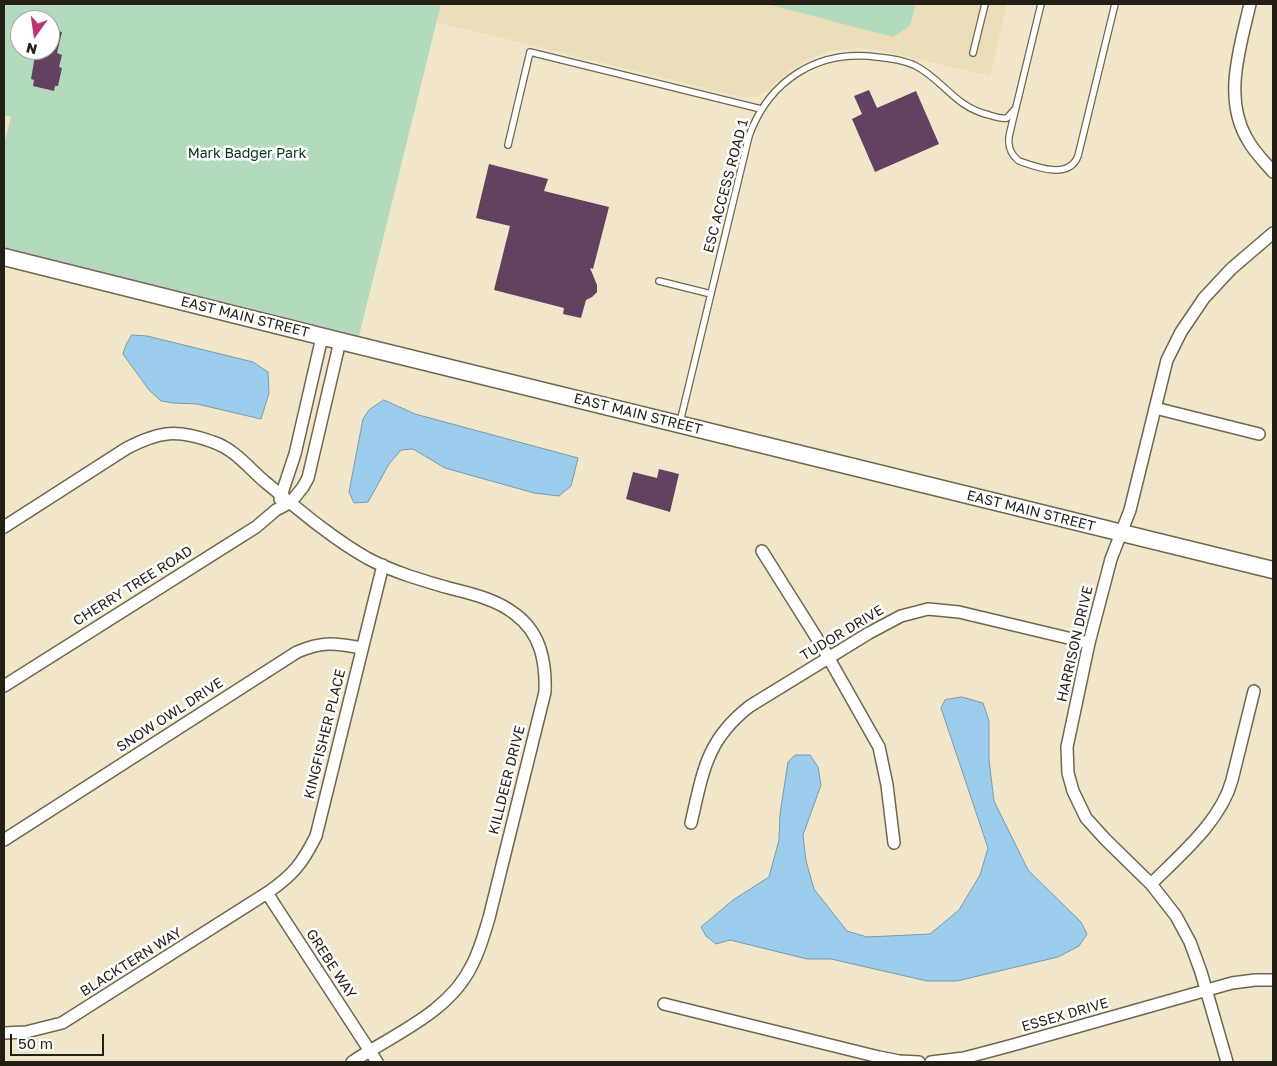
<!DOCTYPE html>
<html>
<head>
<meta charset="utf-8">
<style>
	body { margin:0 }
	#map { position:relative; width:1277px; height:1066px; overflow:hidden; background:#f1e6c9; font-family:"Golos Text",sans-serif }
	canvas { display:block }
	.frame { position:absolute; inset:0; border:5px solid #231f15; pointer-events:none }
	.north { position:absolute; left:10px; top:10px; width:50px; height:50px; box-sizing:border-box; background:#fff; border:1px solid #a7a5a1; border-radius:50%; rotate:194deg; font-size:14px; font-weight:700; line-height:20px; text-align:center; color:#231f15 }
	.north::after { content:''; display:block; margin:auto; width:18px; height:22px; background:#bd3572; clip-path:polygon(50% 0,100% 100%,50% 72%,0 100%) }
	.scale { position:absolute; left:10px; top:1034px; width:94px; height:22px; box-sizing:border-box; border:2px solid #231f15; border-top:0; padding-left:6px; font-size:15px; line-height:18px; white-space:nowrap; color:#231f15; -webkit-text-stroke:4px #fff; paint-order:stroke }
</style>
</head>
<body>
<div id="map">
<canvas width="1277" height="1066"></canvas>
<div class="frame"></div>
<div class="north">N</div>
<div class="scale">50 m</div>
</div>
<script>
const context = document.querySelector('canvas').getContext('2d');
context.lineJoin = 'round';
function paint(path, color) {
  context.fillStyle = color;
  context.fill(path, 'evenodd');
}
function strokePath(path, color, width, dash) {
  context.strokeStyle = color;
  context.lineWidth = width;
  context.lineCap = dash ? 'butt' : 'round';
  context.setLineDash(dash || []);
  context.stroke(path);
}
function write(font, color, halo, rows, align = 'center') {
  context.font = font + ' "Golos Text",sans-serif';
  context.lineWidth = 5;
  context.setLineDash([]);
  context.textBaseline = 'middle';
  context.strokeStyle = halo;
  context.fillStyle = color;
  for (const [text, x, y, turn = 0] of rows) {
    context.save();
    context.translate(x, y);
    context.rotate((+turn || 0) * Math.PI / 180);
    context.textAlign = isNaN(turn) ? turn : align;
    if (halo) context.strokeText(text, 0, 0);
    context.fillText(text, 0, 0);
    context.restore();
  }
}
const built = new Path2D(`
	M 441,4 L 1007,4 L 990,76 L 879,50 L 856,48 L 831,51 L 810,58 L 791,70 L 766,91 L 756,97 L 741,97 L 437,22 Z`);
const green = new Path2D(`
	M 4,4 L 441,4 L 359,336 L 4,249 L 4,144 L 11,117 L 4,115 ZM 20,20 L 50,20 L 50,50 L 20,50 Z
	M 767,4 L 916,4 L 910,26 L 893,37 Z`);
const water = new Path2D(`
	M 132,335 L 147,336 L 253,362 L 268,372 L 269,393 L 261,419 L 197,404 L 173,403 L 161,401 L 149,390 L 123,354 L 126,345 Z
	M 384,400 L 415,414 L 578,458 L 571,486 L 559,496 L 534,493 L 445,468 L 413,449 L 401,450 L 389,464 L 368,502 L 354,503 L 349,492 L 363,419 L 369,410 Z
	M 962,697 L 983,703 L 989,721 L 989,760 L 994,801 L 1028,870 L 1081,922 L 1087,934 L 1079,946 L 1058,957 L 957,981 L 927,981 L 831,959 L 807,959 L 730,940 L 716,944 L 706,936 L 701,927 L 733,900 L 769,877 L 779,840 L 780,814 L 788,762 L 795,755 L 810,755 L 818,767 L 821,785 L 803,835 L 806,861 L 814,889 L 847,931 L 867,937 L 930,934 L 959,910 L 980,875 L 988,848 L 941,708 L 945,700 Z`);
const building = new Path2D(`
	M 50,29 L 62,32 L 57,53 L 62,55 L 59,67 L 62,68 L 58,86 L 55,86 L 54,91 L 33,86 L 34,80 L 31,79 L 36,50 L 50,50 Z
	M 869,90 L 877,108 L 916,91 L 939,144 L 875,172 L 852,119 L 862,114 L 854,96 Z
	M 489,164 L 548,179 L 544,191 L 609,207 L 593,269 L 590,268 L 597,285 L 597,292 L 592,297 L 586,300 L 581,318 L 563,314 L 564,308 L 494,290 L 510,226 L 476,218 Z
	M 659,469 L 679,474 L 670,512 L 626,499 L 633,472 L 657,478 Z`);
const lane = new Path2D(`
	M 1041,4 L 1010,132 C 1007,144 1009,153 1019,161 C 1036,167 1069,180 1078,156 L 1115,4
	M 973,53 L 985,4
	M 508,145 L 530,52 L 761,109
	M 659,281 L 711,294
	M 680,422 L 749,136 C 769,80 818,49 877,57 C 889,58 902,60 914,65 C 943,79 954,107 989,115 C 995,117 1001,119 1007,118 L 1015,109`);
const street = new Path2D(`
	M 1250,4 C 1240,48 1222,100 1249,142 C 1255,153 1265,162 1273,172
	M 1155,408 L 1259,434
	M 280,499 L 295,454 L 322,337
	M 4,527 L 127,448 C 160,431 177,429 213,442 C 234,449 248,467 264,481 C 297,508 330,537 367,558 C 393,572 421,580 449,588 C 472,594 496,599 515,614 C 541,633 546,662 545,692 L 489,918 C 484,934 480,950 472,965 C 449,1013 394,1034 352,1062
	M 762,551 L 823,648 L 879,747 L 887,785 L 894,843
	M 4,686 L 256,527 L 276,510 L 291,502 L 303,487 L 308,478 L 340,341
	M 691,823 C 703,772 706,740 750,706 L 869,633 L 901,616 L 928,609 L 959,612 L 1089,643
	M 4,840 L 297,652 C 323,641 335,643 362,648
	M 1151,884 C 1181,854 1221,821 1232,780 L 1254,691
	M 267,893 L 377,1062
	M 664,1004 L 879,1057 L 899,1061 L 919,1062
	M 4,1033 L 26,1032 L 62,1023 L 267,893 C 293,875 302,864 316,836 L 383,565
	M 931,1062 L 964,1058 L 1013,1045 L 1232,983 L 1255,980 L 1273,980
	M 1227,1062 L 1201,972 L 1190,942 L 1176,916 L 1151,884 L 1106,840 L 1086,818 L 1073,791 L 1068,773 L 1067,747 L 1089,643 L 1111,559 L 1130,510 L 1167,360 L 1181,332 L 1204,298 L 1231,269 L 1273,233`);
const secondary = new Path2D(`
	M 4,257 L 340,341 L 1273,570`);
const parkNames = [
	["Mark Badger Park",247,154]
];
const streetNames = [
	["ESC ACCESS ROAD 1",726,186,-75],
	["EAST MAIN STREET",245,317,14],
	["EAST MAIN STREET",638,414,14],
	["EAST MAIN STREET",1031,511,14],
	["CHERRY TREE ROAD",133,586,-32],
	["TUDOR DRIVE",842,633,-31],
	["HARRISON DRIVE",1075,644,-77],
	["SNOW OWL DRIVE",170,715,-33],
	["KINGFISHER PLACE",325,734,-76],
	["KILLDEER DRIVE",507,780,-76],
	["BLACKTERN WAY",131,962,-32],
	["GREBE WAY",331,964,57],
	["ESSEX DRIVE",1065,1015,-16]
];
paint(built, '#ebddb9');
paint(green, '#b4dabd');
paint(water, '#9dcdec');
strokePath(water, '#7899ac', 1);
paint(building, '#634160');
strokePath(lane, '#70664d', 8);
strokePath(street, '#70664d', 14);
strokePath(secondary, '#70664d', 19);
strokePath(lane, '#fff', 5.5);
strokePath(street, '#fff', 11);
strokePath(secondary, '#fff', 16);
write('14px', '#003415', '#fff', parkNames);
write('14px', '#231f15', '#fff', streetNames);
</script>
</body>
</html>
